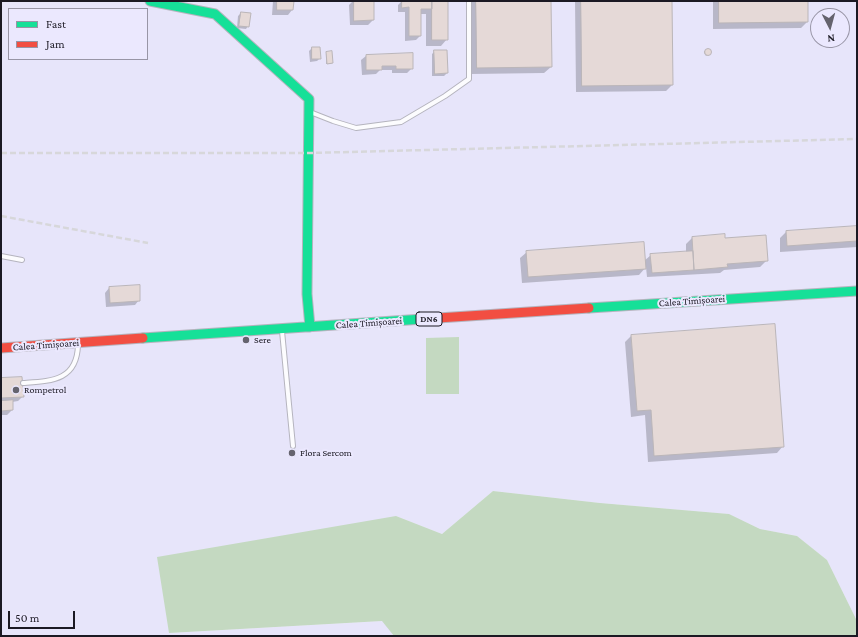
<!DOCTYPE html>
<html>
<head>
<meta charset="utf-8">
<style>
	body { margin:0 }
	#map { position:relative; width:858px; height:637px; overflow:hidden; background:#eeedf9; font-family:"Crimson Pro",serif }
	canvas { display:block }
	.frame { position:absolute; inset:0; border:2px solid #1b1923; pointer-events:none }
	.legend { position:absolute; left:8px; top:8px; width:140px; height:52px; box-sizing:border-box; background:#ebe8fe; border:1px solid #9895a6; margin:0; padding:5px 7px; list-style:none; font-size:12px; color:#1b1923 }
	.legend li { display:flex; align-items:center; gap:8px; height:20px }
	.legend b { width:20px; border:1px solid #9895a6 }
	.north { position:absolute; left:810px; top:8px; width:40px; height:40px; box-sizing:border-box; background:#ebe8fe; border:1px solid #9895a6; border-radius:50%; rotate:174deg; font-size:11px; font-weight:700; line-height:16px; text-align:center; color:#1b1923 }
	.north::after { content:''; display:block; margin:auto; width:14px; height:18px; background:#65636e; clip-path:polygon(50% 0,100% 100%,50% 72%,0 100%) }
	.scale { position:absolute; left:8px; top:611px; width:67px; height:18px; box-sizing:border-box; border:2px solid #1b1923; border-top:0; padding-left:5px; font-size:12px; line-height:14px; white-space:nowrap; color:#1b1923; -webkit-text-stroke:3px #ebe8fe; paint-order:stroke }
</style>
</head>
<body>
<div id="map">
<canvas width="858" height="637"></canvas>
<div class="frame"></div>
<ul class="legend">
<li><b style="height:5px;background:#16e098"></b>Fast</li>
<li><b style="height:5px;background:#f24e42"></b>Jam</li>
</ul>
<div class="north">N</div>
<div class="scale">50 m</div>
</div>
<script>
const context = document.querySelector('canvas').getContext('2d');
context.lineJoin = 'round';
function paint(path, color) {
  context.fillStyle = color;
  context.fill(path, 'evenodd');
}
function strokePath(path, color, width, dash) {
  context.strokeStyle = color;
  context.lineWidth = width;
  context.lineCap = dash ? 'butt' : 'round';
  context.setLineDash(dash || []);
  context.stroke(path);
}
function write(font, color, halo, rows, align = 'center') {
  context.font = font + ' "Crimson Pro",serif';
  context.lineWidth = 4;
  context.setLineDash([]);
  context.textBaseline = 'middle';
  context.strokeStyle = halo;
  context.fillStyle = color;
  for (const [text, x, y, turn = 0] of rows) {
    context.save();
    context.translate(x, y);
    context.rotate((+turn || 0) * Math.PI / 180);
    context.textAlign = isNaN(turn) ? turn : align;
    if (halo) context.strokeText(text, 0, 0);
    context.fillText(text, 0, 0);
    context.restore();
  }
}
const built = new Path2D(`
	M 1,1 L 857,1 L 857,621 L 827,560 L 797,536 L 760,529 L 728,514 L 600,503 L 493,491 L 442,534 L 396,516 L 170,633 L 383,621 L 394,636 L 1,636 ZM 9,9 L 147,9 L 147,59 L 9,59 ZM 818,16 L 842,16 L 842,40 L 818,40 Z`);
const green = new Path2D(`
	M 459,337 L 459,394 L 426,394 L 426,338 Z
	M 493,491 L 600,503 L 729,514 L 760,529 L 797,536 L 827,560 L 857,621 L 857,636 L 394,636 L 382,621 L 169,633 L 157,557 L 396,516 L 442,534 Z`);
const shadow = new Path2D(`
	M 273,1 L 293,1 L 292,10 L 288,15 L 272,15 Z
	M 353,1 L 373,1 L 373,20 L 368,25 L 350,25 L 349,5 Z
	M 402,1 L 447,1 L 447,39 L 441,46 L 426,46 L 426,14 L 420,14 L 420,36 L 416,40 L 405,41 L 405,12 L 398,12 L 398,5 Z
	M 470,1 L 550,1 L 551,67 L 544,73 L 471,74 Z
	M 575,1 L 671,1 L 672,85 L 666,91 L 576,92 Z
	M 713,1 L 807,1 L 807,22 L 801,28 L 713,29 Z
	M 241,13 L 248,26 L 246,29 L 237,28 L 238,16 Z
	M 312,48 L 320,58 L 317,61 L 310,62 L 309,51 Z
	M 706,50 L 710,50 L 711,53 L 706,56 L 704,53 Z
	M 435,51 L 447,73 L 444,76 L 432,76 L 432,54 Z
	M 327,53 L 332,63 L 331,64 L 326,64 L 326,54 Z
	M 366,56 L 412,68 L 407,73 L 392,73 L 392,70 L 380,70 L 376,74 L 362,75 L 361,60 Z
	M 857,227 L 857,247 L 780,252 L 780,238 L 786,232 Z
	M 724,235 L 724,239 L 767,260 L 760,267 L 724,270 L 720,273 L 647,277 L 646,267 L 639,275 L 522,283 L 520,258 L 527,252 L 644,261 L 651,255 L 686,252 L 686,244 L 692,238 Z
	M 109,288 L 139,300 L 135,305 L 106,307 L 105,293 Z
	M 631,336 L 783,446 L 777,453 L 648,462 L 645,415 L 631,417 L 625,342 Z
	M 1,379 L 23,396 L 18,401 L 12,402 L 12,410 L 7,415 L 1,415 Z`);
const building = new Path2D(`
	M 277,1 L 294,1 L 293,10 L 277,10 Z
	M 354,1 L 374,1 L 374,20 L 354,21 Z
	M 402,1 L 432,1 L 432,9 L 421,9 L 421,36 L 409,36 L 409,7 L 402,8 Z
	M 432,1 L 448,1 L 448,40 L 432,40 Z
	M 476,1 L 551,1 L 552,67 L 477,68 Z
	M 581,1 L 672,1 L 673,85 L 582,86 Z
	M 719,1 L 808,1 L 808,22 L 719,23 Z
	M 241,12 L 251,13 L 249,27 L 239,26 Z
	M 312,47 L 320,47 L 321,59 L 312,59 Z
	M704.5 52a3.5 3.5 0 1 1 7 0a3.5 3.5 0 1 1-7 0Z
	M 434,50 L 447,50 L 448,73 L 435,74 Z
	M 332,51 L 333,63 L 327,64 L 326,52 Z
	M 413,53 L 413,69 L 396,69 L 396,66 L 382,66 L 382,70 L 366,70 L 366,55 Z
	M 857,226 L 857,241 L 787,246 L 786,231 Z
	M 725,234 L 725,238 L 766,235 L 768,261 L 727,264 L 728,267 L 694,270 L 692,237 Z
	M 644,242 L 646,269 L 528,277 L 526,251 Z
	M 693,251 L 694,270 L 652,273 L 650,254 Z
	M 140,285 L 140,301 L 110,303 L 109,287 Z
	M 775,324 L 784,447 L 654,456 L 651,410 L 637,411 L 631,335 Z
	M 22,377 L 24,397 L 1,398 L 1,378 Z
	M 13,400 L 13,410 L 1,411 L 1,401 Z`);
const lane = new Path2D(`
	M 310,112 L 333,121 L 356,128 L 401,122 L 445,96 L 469,79 L 469,1
	M 1,256 L 22,260
	M 282,331 L 293,446
	M 23,383 C 51,381 77,381 78,345`);
const fast = new Path2D(`
	M 150,1 L 215,14 L 309,99 L 307,294 L 310,327
	M 589,308 L 857,291
	M 143,338 L 423,319`);
const jam = new Path2D(`
	M 423,319 L 589,308
	M 1,348 L 143,338`);
const rail = new Path2D(`
	M 1,153 L 309,153 L 857,139
	M 1,216 L 148,243`);
const markers = [
	[246,340,4,"#65636e"],
	[16,390,4,"#65636e"],
	[292,453,4,"#65636e"]
];
const shields = [
	[429,319,26]
];
const shieldNames = [
	["DN6",429,319]
];
const streetNames = [
	["Calea Timișoarei",692,301,-4],
	["Calea Timișoarei",369,323,-4],
	["Calea Timișoarei",46,345,-4]
];
const poiNames = [
	["Sere",254,340],
	["Rompetrol",24,390],
	["Flora Sercom",300,453]
];
paint(built, '#e7e5fa');
paint(green, '#c4d9c1');
paint(shadow, '#0003');
paint(building, '#e5d9d7');
strokePath(building, '#bbb6b9', 1);
strokePath(lane, '#b5b4be', 6);
strokePath(fast, '#b5b4be', 11);
strokePath(jam, '#b5b4be', 11);
strokePath(lane, '#fcfcfe', 4);
strokePath(fast, '#16e098', 9);
strokePath(jam, '#f24e42', 9);
strokePath(rail, '#d7d7da', 2.5, [6, 3]);
for (const [x, y, r, color] of markers) {
  const dot = new Path2D();
  dot.arc(x, y, r, 0, 2 * Math.PI);
  context.fillStyle = color;
  context.fill(dot);
  strokePath(dot, '#ebe8fe', 1.5);
}
for (const [x, y, w] of shields) {
  const box = new Path2D();
  box.roundRect(x - w / 2, y - 7, w, 14, 3);
  context.fillStyle = '#ebe8fe';
  context.fill(box);
  strokePath(box, '#1b1923', 1);
}
write('bold 9px', '#1b1923', null, shieldNames);
write('10px', '#1b1923', '#ebe8fe', streetNames);
write('10px', '#1b1923', '#ebe8fe', poiNames, 'left');
</script>
</body>
</html>
